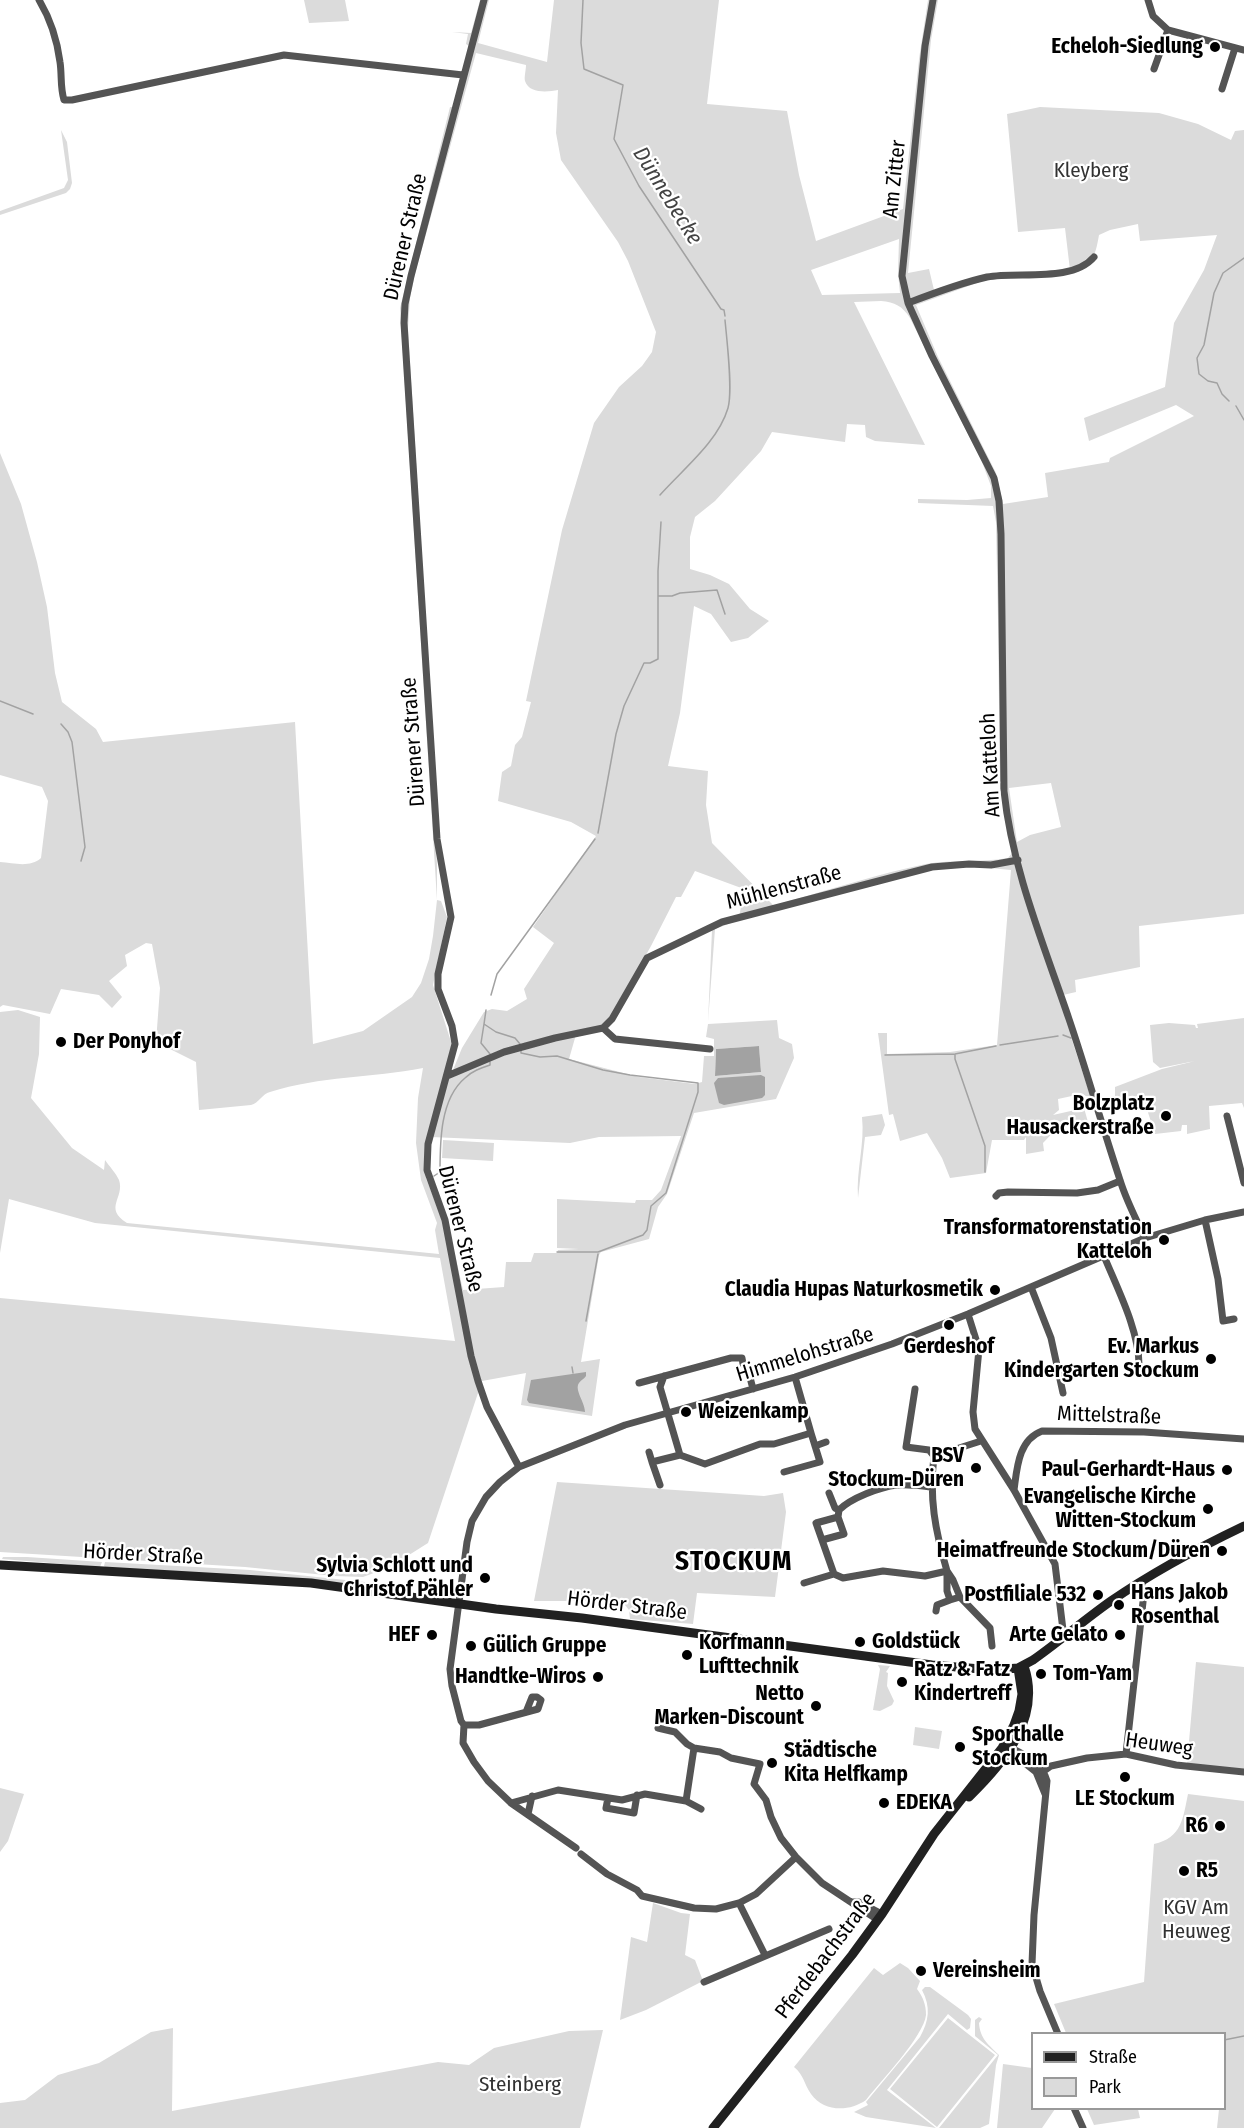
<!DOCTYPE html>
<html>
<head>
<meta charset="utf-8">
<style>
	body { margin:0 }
	#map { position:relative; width:1244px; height:2128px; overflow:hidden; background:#fff; font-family:"Fira Sans Condensed",sans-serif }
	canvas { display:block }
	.legend { position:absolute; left:1031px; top:2032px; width:195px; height:78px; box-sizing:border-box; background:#fff; border:2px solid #999; margin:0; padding:8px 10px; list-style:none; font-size:18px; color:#000 }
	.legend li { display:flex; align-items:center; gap:12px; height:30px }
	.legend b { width:30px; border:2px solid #999 }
</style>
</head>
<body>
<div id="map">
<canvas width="1244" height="2128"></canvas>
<ul class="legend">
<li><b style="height:8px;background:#212121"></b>Straße</li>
<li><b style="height:16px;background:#dbdbdb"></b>Park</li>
</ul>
</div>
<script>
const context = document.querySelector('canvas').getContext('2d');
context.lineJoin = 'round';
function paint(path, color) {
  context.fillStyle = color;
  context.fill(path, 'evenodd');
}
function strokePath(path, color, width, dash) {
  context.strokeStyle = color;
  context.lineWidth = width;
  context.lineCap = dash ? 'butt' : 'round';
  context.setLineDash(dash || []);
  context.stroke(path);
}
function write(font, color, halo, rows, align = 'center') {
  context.font = font + ' "Fira Sans Condensed",sans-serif';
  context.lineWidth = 4.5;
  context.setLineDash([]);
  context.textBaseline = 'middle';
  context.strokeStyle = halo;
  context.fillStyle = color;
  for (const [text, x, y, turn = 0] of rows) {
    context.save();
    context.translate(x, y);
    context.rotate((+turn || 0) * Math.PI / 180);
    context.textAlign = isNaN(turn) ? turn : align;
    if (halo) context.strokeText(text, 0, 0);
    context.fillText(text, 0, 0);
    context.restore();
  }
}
const green = new Path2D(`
	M 304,0 L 345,0 L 349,21 L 309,23 Z
	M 480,0 L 489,0 L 478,43 L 547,62 L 554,0 L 719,0 L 707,104 L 787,111 L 799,175 L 816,241 L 903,209 L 919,59 L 928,0 L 938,0 L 931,40 L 908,273 L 929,269 L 934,290 L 985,280 L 916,305 L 938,357 L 996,473 L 1003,504 L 1048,497 L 1045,473 L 1109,462 L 1110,458 L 1194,416 L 1176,405 L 1089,441 L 1084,418 L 1165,387 L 1174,323 L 1204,270 L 1217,235 L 1140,241 L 1138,224 L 1110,230 L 1099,235 C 1095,258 1093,264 1070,270 L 1065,228 L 1018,232 L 1007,114 L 1040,107 L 1159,113 L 1198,124 L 1231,140 L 1235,131 L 1244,130 L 1244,914 L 1139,926 L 1140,967 L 1075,980 L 1076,992 L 1063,995 L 1071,1037 L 1091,1098 L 1081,1094 L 1058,1099 L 1059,1110 L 1053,1115 L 1084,1108 L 1088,1122 C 1066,1122 1058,1127 1043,1143 L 1044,1151 L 1026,1154 L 1026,1137 L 1024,1140 L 992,1140 L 986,1173 L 950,1178 L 942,1158 L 927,1133 L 900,1141 L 893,1114 L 889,1115 L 878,1033 L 887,1033 L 887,1054 L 950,1052 L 997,1045 L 1011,870 L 969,866 L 936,869 L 899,877 L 739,920 L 715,929 L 708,1022 L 712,930 L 655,956 L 716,926 L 739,918 L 744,889 L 695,871 L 681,897 L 676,897 L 651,946 L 610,1019 L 601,1027 L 577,1031 L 569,1059 L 639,1077 L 695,1084 L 702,1082 L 704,1056 L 714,1056 L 714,1039 L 706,1037 L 708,1024 L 777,1020 L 779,1038 L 792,1044 L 794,1058 L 776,1099 L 694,1113 L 667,1194 L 658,1207 L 649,1239 L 601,1252 L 599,1255 L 581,1362 L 600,1359 L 592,1416 L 521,1405 L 526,1373 L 482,1381 L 428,1543 L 390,1567 L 363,1577 L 335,1576 L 245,1567 L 0,1552 L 0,1298 L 455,1341 L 440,1258 L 95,1223 L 9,1199 L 0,1253 L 0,1012 L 18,1010 L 40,1017 L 39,1054 L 31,1098 L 72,1148 L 104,1170 L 105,1160 C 109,1166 116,1173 119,1180 C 125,1198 103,1208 127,1223 L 439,1254 L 435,1230 L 437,1223 L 421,1180 L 416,1143 L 418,1098 L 423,1068 C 372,1078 320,1076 270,1092 C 262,1094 259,1103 251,1105 L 199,1110 L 196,1062 L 156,1042 L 160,988 L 152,944 L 146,943 L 125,955 L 127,966 L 109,981 L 122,997 L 112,1008 L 99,995 L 61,989 L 50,1014 L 3,1005 L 0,1007 L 0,862 C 14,863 30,868 41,858 L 48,801 L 42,787 L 0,775 L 0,453 L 21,504 L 37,562 L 47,607 L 55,673 L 62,702 L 96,729 L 103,742 L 295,722 L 313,1044 L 363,1031 L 412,997 L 421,983 L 429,959 L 433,936 L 437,900 L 400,308 L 450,107 L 458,107 L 472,56 L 469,46 L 466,44 L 468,34 L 452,32 L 471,33 ZM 476,53 L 526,65 C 526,70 524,77 525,81 C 529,94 548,92 558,90 L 556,133 L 561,160 L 618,242 L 628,261 L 656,332 L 652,352 L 642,366 L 619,387 L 594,423 L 562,530 L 526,701 L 531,702 L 522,737 L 515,745 L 511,766 L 502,772 L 498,801 L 571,822 L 596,836 L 533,927 L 554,943 L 524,989 L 527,999 L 507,1011 L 492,1009 L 484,1012 L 462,1048 L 453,1070 L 447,1067 L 452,1045 L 433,985 L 447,917 L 441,901 L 437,900 L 437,864 L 426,711 L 431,710 L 408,328 L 410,298 L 415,274 ZM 899,239 L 898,273 L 900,293 L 822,295 L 811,270 ZM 881,301 C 895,302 902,306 910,318 L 982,462 L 991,486 L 991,498 L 967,500 L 918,499 L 918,503 L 993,506 L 996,522 L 998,620 L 1000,789 L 1007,788 L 1009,812 L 1017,847 L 1008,858 C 981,863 953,859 926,864 C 881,873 836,888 792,900 L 774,906 L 712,843 L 706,805 L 708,771 L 668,766 L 680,713 L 694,606 L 711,614 L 731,642 L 748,638 L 769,621 L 750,609 L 729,584 L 710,575 L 690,569 L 690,537 L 695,517 L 715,501 L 761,451 L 772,432 L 845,442 L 847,424 L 865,425 L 866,437 L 875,441 L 925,445 L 854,302 ZM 1051,783 L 1061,827 L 1030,835 L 1017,842 L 1009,788 ZM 759,1046 L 761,1072 L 715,1076 L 716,1049 ZM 681,1136 L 661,1190 L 652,1200 L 636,1200 L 635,1203 L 557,1199 L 557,1248 L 579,1249 L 558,1250 L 557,1253 L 534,1253 L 531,1262 L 506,1262 L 504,1287 L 463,1290 L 455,1254 L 426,1178 L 425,1158 L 431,1137 L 570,1143 L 599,1137 Z
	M 61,130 L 67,142 L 72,183 L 70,189 L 66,193 L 0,215 L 0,211 L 64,188 L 68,180 Z
	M 1244,1018 L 1244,1108 L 1242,1103 L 1209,1106 L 1210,1129 L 1187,1134 L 1187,1125 L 1182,1125 L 1181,1131 L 1155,1134 L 1143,1097 L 1133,1101 L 1131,1097 L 1115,1098 L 1115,1087 L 1162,1069 L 1195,1061 L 1160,1068 L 1153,1062 L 1150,1025 L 1169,1023 L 1195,1025 L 1196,1028 L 1198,1028 L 1197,1024 Z
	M 882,1114 L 885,1125 L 881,1135 L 865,1137 L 858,1198 C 856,1170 865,1144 862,1117 Z
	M 443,1140 L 494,1143 L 493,1161 L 442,1158 Z
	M 557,1482 L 764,1496 L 783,1493 L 786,1512 L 775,1597 L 697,1593 L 693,1624 L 630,1619 L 629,1610 L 625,1605 L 585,1601 L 534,1601 Z
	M 3,1557 L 27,1557 L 102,1562 L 100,1567 L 2,1559 Z
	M 105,1562 L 250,1570 L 403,1586 L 388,1590 L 106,1568 L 104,1566 Z
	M 1196,1662 L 1244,1667 L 1244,1769 L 1187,1764 Z
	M 878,1665 L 890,1666 L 886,1672 L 888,1673 L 887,1686 L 894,1701 L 892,1705 L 880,1711 L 873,1710 L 880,1669 Z
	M 915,1727 L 942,1731 L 939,1749 L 913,1745 Z
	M 0,1788 L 24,1794 L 8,1841 L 0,1852 Z
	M 1188,1794 L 1244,1801 L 1244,2128 L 1217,2128 L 1219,2109 L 1224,2108 L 1224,2034 L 1066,2033 L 1054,2004 L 1144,1982 L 1154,1844 C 1182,1838 1183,1818 1188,1794 Z
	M 653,1903 L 681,1913 L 690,1914 L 685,1955 L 695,1960 L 703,1981 L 646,2010 L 620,2020 L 631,1937 L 647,1942 Z
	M 900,1963 L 908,1968 L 920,1981 L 917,1989 C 923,1997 926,2005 926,2015 C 924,2036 880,2082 866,2100 C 849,2112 824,2112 811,2094 C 804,2084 804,2075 794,2067 L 874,1968 L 883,1975 Z
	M 925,1987 L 930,1987 L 968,2015 L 971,2019 L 970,2028 L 967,2030 L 948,2014 L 887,2090 L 936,2128 L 866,2117 L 854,2112 L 868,2105 L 866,2102 L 920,2037 C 929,2021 931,2007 922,1990 Z
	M 979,2017 L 982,2019 L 979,2023 C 980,2039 989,2045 999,2055 L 996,2065 L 989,2124 L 980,2128 L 939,2128 L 998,2055 L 975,2036 L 975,2020 Z
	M 948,2018 L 995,2055 L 937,2127 L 890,2089 Z
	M 173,2028 L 172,2111 L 438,2062 L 469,2065 L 494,2048 L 569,2031 L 603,2030 L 580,2128 L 0,2128 L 0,2103 L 25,2100 L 58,2075 L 99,2063 L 151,2032 Z
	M 1003,2064 L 1032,2068 L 1032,2108 L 1055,2109 L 1042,2128 L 997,2128 Z
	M 1087,2109 L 1138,2109 L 1140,2118 L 1094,2125 Z`);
const water = new Path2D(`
	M 759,1046 L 761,1072 L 715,1076 L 716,1049 Z
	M 761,1075 L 765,1077 L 765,1095 L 762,1098 L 724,1105 L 719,1103 L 714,1083 L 718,1078 Z
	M 586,1372 L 586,1376 C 584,1379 581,1380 579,1383 C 574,1390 585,1402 585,1412 L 529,1403 L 527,1400 L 531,1380 Z`);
const stream = new Path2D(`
	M 583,0 L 581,43 L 584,69 L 623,85 L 614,139 L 639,186 L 721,309 L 724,310 L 725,316
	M 1229,401 L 1222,394 L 1217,383 L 1208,381 L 1199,374 L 1197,358 L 1204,345 L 1214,293 L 1223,273 L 1244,258
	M 1236,406 L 1244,420
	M 660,495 C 683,469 718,442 728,408 C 733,390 727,342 725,320
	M 659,596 L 672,596 L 680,593 L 717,590 L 725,614
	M 0,701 L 33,714
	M 61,724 L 68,732 L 72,742 L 85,847 L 81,861
	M 598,833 L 616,734 L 624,706 L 644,663 L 650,663 L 658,659 L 658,571 L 661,522
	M 491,995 L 497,974 L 595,839
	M 486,1010 L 484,1024 L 496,1032 L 515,1038 L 520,1044
	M 484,1024 L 481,1043 L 490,1054
	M 1063,1035 L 1071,1038
	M 1000,1045 L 1058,1036
	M 521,1051 L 521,1053 L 540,1057 L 557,1056 L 603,1070 L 630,1075 L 698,1083 L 698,1092 L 666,1193 L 651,1206 L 647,1230 L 643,1235 L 598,1252 L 557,1252
	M 955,1054 L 955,1059 L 985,1146 L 985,1172
	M 885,1055 L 955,1054 L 996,1046
	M 434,1176 L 440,1172 C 440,1142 440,1099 465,1078 C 472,1071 481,1068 490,1065 L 490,1062
	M 586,1321 L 598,1254
	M 572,1367 L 573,1373
	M 1224,2040 L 1244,2036`);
const minor = new Path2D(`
	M 39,0 C 51,20 57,39 60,62 C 62,75 60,87 64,100 L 72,100 L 284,55 L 463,75
	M 484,0 L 411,276 L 405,304 L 404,323 L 437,839 L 451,917 L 438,974 L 438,989 L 452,1026 L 455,1044 L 428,1144 L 427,1170 L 445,1220 L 471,1356 L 478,1381 L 487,1407 L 519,1467
	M 933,0 L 925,46 L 902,276 L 908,303 L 932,356 L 994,478 L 999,501 L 1001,534 L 1004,791 C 1012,869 1044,945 1069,1019 C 1087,1072 1102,1126 1120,1180 C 1126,1200 1136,1219 1145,1238
	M 1148,0 L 1153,16 L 1168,30 L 1244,50
	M 1154,69 L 1168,30
	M 1222,89 L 1235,48
	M 908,303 C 934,293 960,283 987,277 C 1018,271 1072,283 1094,257
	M 603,1028 L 615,1039 L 710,1049
	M 447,1076 L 504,1052 L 555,1038 L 603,1028 L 612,1019 L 647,958 L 722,922 L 932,867 L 969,864 L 991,865 L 1018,860
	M 1227,1116 L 1244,1183
	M 996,1196 L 999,1193 L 1008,1192 L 1077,1193 L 1098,1190 L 1120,1181
	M 1205,1220 L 1218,1279 L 1223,1321 L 1234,1319
	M 1104,1256 C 1117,1288 1139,1330 1139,1365
	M 1031,1287 L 1051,1338 L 1063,1393
	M 968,1314 L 979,1349 L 973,1412 L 975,1429 L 1014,1490 L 1055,1564 L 1063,1630 L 1066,1635
	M 664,1376 L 660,1387 L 680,1455 L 705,1464 L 760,1444 L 774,1444 L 811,1433 L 820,1462 L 784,1472
	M 795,1377 L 811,1433
	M 639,1383 L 731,1358 L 742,1358 L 743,1364 L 747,1366 L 753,1389
	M 915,1389 L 906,1447 L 929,1450 L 934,1456
	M 815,1446 L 826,1442
	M 649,1452 L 652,1462
	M 660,1485 L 652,1462 L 680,1455
	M 1014,1490 C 1017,1469 1018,1440 1042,1431 L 1144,1432 L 1244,1439
	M 829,1493 L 835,1508 L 839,1510
	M 822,1540 L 844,1534 L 838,1517
	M 947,1571 L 953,1580 L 960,1597 L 990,1628 L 992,1646
	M 947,1571 L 947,1591 L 950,1600 L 960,1597
	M 834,1574 L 816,1523 L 838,1517 L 839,1510 C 851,1498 880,1487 897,1485 C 908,1484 921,1486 931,1487
	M 804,1583 L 834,1574 L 843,1578 L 883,1571 L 925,1576 L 947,1571 C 935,1530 929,1498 934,1456 L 981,1441
	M 936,1611 L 937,1605 L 950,1600
	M 464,1725 L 479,1725 L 538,1709 L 541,1700 L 537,1697 L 532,1697 L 526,1712
	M 658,1728 L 675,1732 L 687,1744 L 694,1748 L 720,1752 L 731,1758 L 760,1764 L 754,1784 L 766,1800 L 771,1817 L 781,1838 L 796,1857 L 822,1883 L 878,1920
	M 1011,1748 C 1027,1756 1042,1763 1047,1781 L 1034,1915 L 1032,1964 L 1040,1991 L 1058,2034
	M 1126,1754 L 1144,1593 L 1141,1582
	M 1006,1755 L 1026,1764 L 1036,1772 L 1045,1794
	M 1039,1778 L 1044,1771 L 1051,1766 L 1087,1758 L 1126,1754 L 1176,1765 L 1244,1772
	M 608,1798 L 606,1808 L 634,1813 L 637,1795
	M 686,1801 L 694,1748
	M 511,1803 L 558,1790 L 622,1800 L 645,1794 L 686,1801 L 701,1809
	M 528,1814 L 532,1796
	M 576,1848 L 511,1803 L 488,1781 L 474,1762 L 463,1743 L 464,1725 L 461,1721 L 452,1686 L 450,1669 L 467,1542 L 472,1521 L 486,1497 L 500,1482 L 519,1467 L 625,1425 L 795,1377 L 892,1344 L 968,1314 L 1145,1238 L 1205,1220 L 1244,1212
	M 581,1854 L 607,1874 L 637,1890 L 642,1896 L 694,1908 L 716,1909 L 739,1903 L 756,1894 L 796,1857
	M 852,1902 L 859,1902 L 882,1914
	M 739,1903 L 765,1955
	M 704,1982 L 829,1929
	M 1074,2108 L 1083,2128`);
const secondary = new Path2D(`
	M 0,1565 L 311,1583 L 496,1609 L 582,1618 L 932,1665 L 993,1670 L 1018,1668 L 1033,1660 C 1060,1641 1084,1620 1111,1601 C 1153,1572 1198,1548 1244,1526
	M 969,1797 C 1004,1763 1042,1718 1024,1666
	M 713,2128 L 852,1955 L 882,1914 L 934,1834 L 1002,1748 L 1014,1725 L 1019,1711 L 1022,1694 L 1018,1668`);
const markers = [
	[1215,47,6,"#000"],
	[61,1042,6,"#000"],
	[1166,1116,6,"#000"],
	[1164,1240,6,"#000"],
	[995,1290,6,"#000"],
	[949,1325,6,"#000"],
	[1211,1359,6,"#000"],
	[686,1412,6,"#000"],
	[976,1468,6,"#000"],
	[1227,1470,6,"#000"],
	[1208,1509,6,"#000"],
	[1222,1551,6,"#000"],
	[485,1578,6,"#000"],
	[1098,1595,6,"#000"],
	[1119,1605,6,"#000"],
	[432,1635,6,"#000"],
	[1120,1635,6,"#000"],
	[860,1642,6,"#000"],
	[471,1646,6,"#000"],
	[687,1655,6,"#000"],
	[1041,1674,6,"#000"],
	[598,1677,6,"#000"],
	[902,1682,6,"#000"],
	[816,1706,6,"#000"],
	[960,1747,6,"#000"],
	[772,1763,6,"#000"],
	[1125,1777,6,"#000"],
	[884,1803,6,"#000"],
	[1220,1826,6,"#000"],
	[1184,1871,6,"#000"],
	[921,1971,6,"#000"]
];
const poiNames = [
	["Echeloh-Siedlung",1203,47],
	["Der Ponyhof",73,1042,"left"],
	["Bolzplatz",1154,1104],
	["Hausackerstraße",1154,1128],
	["Transformatorenstation",1152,1228],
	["Katteloh",1152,1252],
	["Claudia Hupas Naturkosmetik",983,1290],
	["Gerdeshof",949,1347,"center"],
	["Ev. Markus",1199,1347],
	["Kindergarten Stockum",1199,1371],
	["Weizenkamp",698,1412,"left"],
	["BSV",964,1456],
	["Stockum-Düren",964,1480],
	["Paul-Gerhardt-Haus",1215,1470],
	["Evangelische Kirche",1196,1497],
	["Witten-Stockum",1196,1521],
	["Heimatfreunde Stockum/Düren",1210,1551],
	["Sylvia Schlott und",473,1566],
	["Christof Pähler",473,1590],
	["Hans Jakob",1131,1593,"left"],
	["Rosenthal",1131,1617,"left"],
	["Postfiliale 532",1086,1595],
	["HEF",420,1635],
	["Arte Gelato",1108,1635],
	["Goldstück",872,1642,"left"],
	["Korfmann",699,1643,"left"],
	["Lufttechnik",699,1667,"left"],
	["Gülich Gruppe",483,1646,"left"],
	["Ratz & Fatz",914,1670,"left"],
	["Kindertreff",914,1694,"left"],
	["Tom-Yam",1053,1674,"left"],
	["Handtke-Wiros",586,1677],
	["Netto",804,1694],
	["Marken-Discount",804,1718],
	["Sporthalle",972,1735,"left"],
	["Stockum",972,1759,"left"],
	["Städtische",784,1751,"left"],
	["Kita Helfkamp",784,1775,"left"],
	["LE Stockum",1125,1799,"center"],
	["EDEKA",896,1803,"left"],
	["R6",1208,1826],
	["R5",1196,1871,"left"],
	["Vereinsheim",933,1971,"left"]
];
const parkNames = [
	["Kleyberg",1091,171],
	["KGV Am",1196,1908],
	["Heuweg",1196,1932],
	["Steinberg",520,2085]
];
const streetNames = [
	["Am Zitter",895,179,-84],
	["Dürener Straße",406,237,-77],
	["Dürener Straße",414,742,-94],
	["Am Katteloh",991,765,-93],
	["Mühlenstraße",784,888,-15],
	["Dürener Straße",460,1229,76],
	["Himmelohstraße",805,1355,-17],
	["Mittelstraße",1109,1416,2],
	["Hörder Straße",143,1555,3],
	["Hörder Straße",627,1606,7],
	["Heuweg",1159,1745,8],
	["Pferdebachstraße",826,1956,-53]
];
const waterNames = [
	["Dünnebecke",667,196,58]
];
const districtNames = [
	["STOCKUM",734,1562]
];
paint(green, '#dbdbdb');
paint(water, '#a2a2a2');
strokePath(stream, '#a2a2a2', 1.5);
strokePath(minor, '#545454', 7);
strokePath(secondary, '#212121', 9);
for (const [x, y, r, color] of markers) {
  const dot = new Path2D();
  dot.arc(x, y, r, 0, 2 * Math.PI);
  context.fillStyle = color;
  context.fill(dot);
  strokePath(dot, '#fff', 2);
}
write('bold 21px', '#000', '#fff', poiNames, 'right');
write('21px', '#323232', '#fff', parkNames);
write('21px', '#000', '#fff', streetNames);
write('italic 22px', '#434343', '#fff', waterNames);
context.letterSpacing = '1.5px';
write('bold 27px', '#000', '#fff', districtNames);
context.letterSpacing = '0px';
</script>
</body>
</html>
